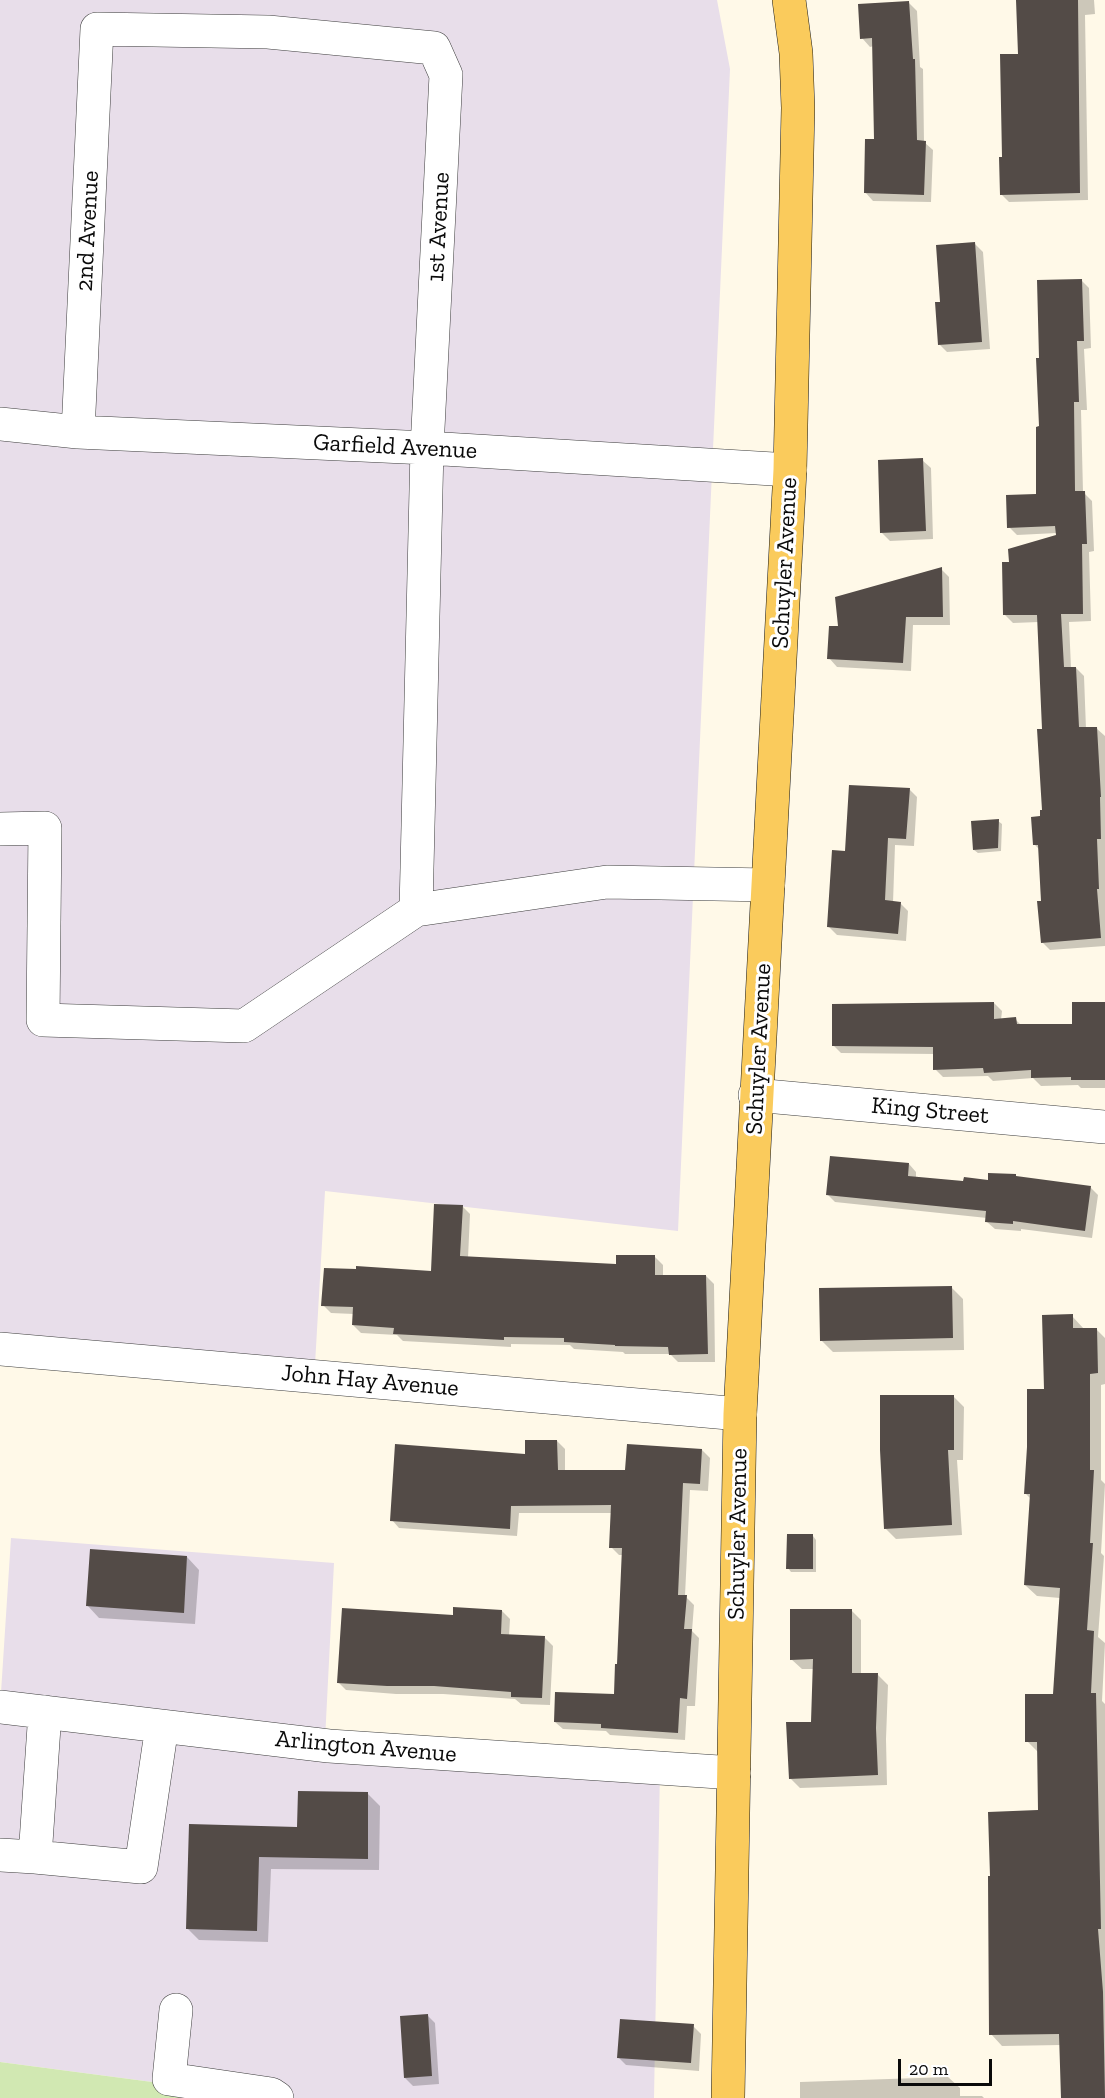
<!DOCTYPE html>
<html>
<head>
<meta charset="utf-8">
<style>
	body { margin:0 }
	#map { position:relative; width:1105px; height:2098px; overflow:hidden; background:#fff9e8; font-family:"Zilla Slab",serif }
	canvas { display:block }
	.scale { position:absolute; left:898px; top:2059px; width:94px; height:27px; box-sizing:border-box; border:3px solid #0a0a0a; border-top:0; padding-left:8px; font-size:18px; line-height:21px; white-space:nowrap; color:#0a0a0a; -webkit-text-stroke:4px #fff; paint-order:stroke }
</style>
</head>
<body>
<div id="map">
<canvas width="1105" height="2098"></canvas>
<div class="scale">20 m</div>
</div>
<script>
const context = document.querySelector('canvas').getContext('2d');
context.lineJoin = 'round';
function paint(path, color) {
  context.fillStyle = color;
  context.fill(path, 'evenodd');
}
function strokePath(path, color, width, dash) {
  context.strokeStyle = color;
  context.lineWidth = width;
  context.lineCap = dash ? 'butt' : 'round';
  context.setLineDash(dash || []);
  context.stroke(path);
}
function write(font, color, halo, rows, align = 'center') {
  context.font = font + ' "Zilla Slab",serif';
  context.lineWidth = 6;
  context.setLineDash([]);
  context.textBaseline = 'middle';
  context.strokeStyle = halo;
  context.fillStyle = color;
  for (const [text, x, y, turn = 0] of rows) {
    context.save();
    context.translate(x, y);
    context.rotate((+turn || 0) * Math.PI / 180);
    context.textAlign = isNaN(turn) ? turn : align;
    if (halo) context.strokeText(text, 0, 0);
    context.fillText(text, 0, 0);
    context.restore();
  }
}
const industrial = new Path2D(`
	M 0,0 L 717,0 L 730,69 L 678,1231 L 325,1191 L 314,1382 L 0,1360 Z
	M 11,1538 L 334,1563 L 325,1740 L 660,1769 L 654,2098 L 274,2098 L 0,2062 L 0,1708 Z`);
const green = new Path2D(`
	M 0,2062 L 274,2098 L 0,2098 Z`);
const shadow = new Path2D(`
	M 1018,0 L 1094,0 L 1095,14 L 1085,15 L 1088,200 L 1009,202 L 1001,194 L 1004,159 L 1020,55 Z
	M 909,3 L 917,11 L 920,67 L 923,69 L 924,142 L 933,150 L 931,202 L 873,201 L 865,192 L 875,140 L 874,46 L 870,47 L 862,38 Z
	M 974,243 L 983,252 L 990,349 L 947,352 L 939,344 L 941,303 Z
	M 1081,280 L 1089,288 L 1091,348 L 1084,349 L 1087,410 L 1081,410 L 1083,492 L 1092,501 L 1094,551 L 1089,552 L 1091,621 L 1069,622 L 1071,668 L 1076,668 L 1084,676 L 1086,729 L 1096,728 L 1105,736 L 1105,946 L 1050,950 L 1042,942 L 1040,850 L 1035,845 L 1044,811 L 1044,730 L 1039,622 L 1013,623 L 1005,615 L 1011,564 L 1058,536 L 1057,533 L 1017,535 L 1009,527 L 1037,495 L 1041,360 Z
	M 922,460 L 931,468 L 933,539 L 890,541 L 882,533 Z
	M 941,569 L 949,577 L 950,625 L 913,625 L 911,671 L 837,667 L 829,658 L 840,628 Z
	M 909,789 L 917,797 L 914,846 L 895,845 L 893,903 L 900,903 L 908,911 L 906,941 L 837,935 L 829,927 Z
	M 998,821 L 1002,824 L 1001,851 L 978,853 L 974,850 Z
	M 994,1003 L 1002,1011 L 1001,1020 L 1015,1019 L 1022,1026 L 1073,1026 L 1105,1004 L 1105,1088 L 1081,1088 L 1078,1085 L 1041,1086 L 1033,1078 L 993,1081 L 988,1076 L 943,1077 L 935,1069 L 934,1054 L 841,1053 L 833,1045 Z
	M 909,1164 L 916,1172 L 916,1178 L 965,1183 L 1018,1178 L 1090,1187 L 1098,1195 L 1092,1238 L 1021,1229 L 1021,1231 L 995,1229 L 987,1222 L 987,1218 L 835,1202 L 827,1194 Z
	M 462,1206 L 470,1214 L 468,1258 L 617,1265 L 655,1257 L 663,1265 L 663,1276 L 706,1276 L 714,1284 L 715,1362 L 678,1362 L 670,1354 L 625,1354 L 623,1352 L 574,1349 L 570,1345 L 511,1344 L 511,1347 L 403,1341 L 397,1335 L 361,1333 L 353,1325 L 354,1314 L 331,1313 L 323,1305 L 432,1273 Z
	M 951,1287 L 963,1299 L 964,1350 L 833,1352 L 821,1340 Z
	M 1072,1316 L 1084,1329 L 1096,1329 L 1105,1338 L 1105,1384 L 1101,1385 L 1101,1480 L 1105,1484 L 1101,1553 L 1104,1556 L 1098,1637 L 1105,1643 L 1102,1701 L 1105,1704 L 1105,2098 L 1063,2098 L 1061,2045 L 1002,2046 L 991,2034 L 1040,1811 L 1039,1753 L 1027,1741 L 1055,1695 L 1060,1598 L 1037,1596 L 1025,1585 L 1031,1499 L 1025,1493 L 1045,1390 Z
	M 954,1397 L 964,1407 L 963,1460 L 957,1460 L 962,1535 L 896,1539 L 885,1528 Z
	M 557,1441 L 565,1449 L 565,1472 L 627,1471 L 702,1450 L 710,1458 L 708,1491 L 690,1490 L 685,1596 L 694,1605 L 692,1631 L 699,1638 L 695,1706 L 687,1706 L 685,1740 L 610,1735 L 606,1731 L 563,1729 L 555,1722 L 616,1695 L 619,1666 L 624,1555 L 619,1555 L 611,1547 L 612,1513 L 519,1513 L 517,1536 L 399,1528 L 392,1520 Z
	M 813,1536 L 816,1540 L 816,1572 L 791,1572 L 788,1568 Z
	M 187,1557 L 199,1570 L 195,1624 L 99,1618 L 87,1605 Z
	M 851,1610 L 861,1620 L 861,1674 L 878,1675 L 888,1685 L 886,1739 L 887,1785 L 800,1788 L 790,1778 L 812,1723 L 814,1669 L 802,1669 L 791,1659 Z
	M 502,1611 L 510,1619 L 509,1636 L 545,1638 L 553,1646 L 550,1705 L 521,1704 L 515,1699 L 443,1694 L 396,1694 L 346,1690 L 338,1682 L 454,1616 Z
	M 368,1794 L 380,1806 L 379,1870 L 271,1869 L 268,1942 L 199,1940 L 187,1928 L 191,1825 L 299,1829 Z
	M 427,2015 L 435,2023 L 439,2084 L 413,2086 L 405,2078 Z
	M 693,2026 L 701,2034 L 699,2071 L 626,2065 L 618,2057 Z
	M 948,2077 L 960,2088 L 960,2096 L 982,2096 L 984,2098 L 800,2098 L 800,2082 Z`);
const building = new Path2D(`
	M 1016,0 L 1078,0 L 1080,193 L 1000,195 L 999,157 L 1002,157 L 1000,54 L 1018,54 Z
	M 909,1 L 913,59 L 915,59 L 917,140 L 926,141 L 924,195 L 864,193 L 865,139 L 874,139 L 872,38 L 860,39 L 858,4 Z
	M 975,242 L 982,342 L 938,345 L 935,302 L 940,302 L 936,245 Z
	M 1082,279 L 1084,341 L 1077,341 L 1079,402 L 1074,402 L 1075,491 L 1085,491 L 1087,544 L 1082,544 L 1083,614 L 1061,614 L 1064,667 L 1076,667 L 1079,727 L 1097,727 L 1101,797 L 1100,797 L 1101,839 L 1097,839 L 1099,889 L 1097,889 L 1101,938 L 1041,943 L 1037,901 L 1041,901 L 1038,845 L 1033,845 L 1031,817 L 1040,816 L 1040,810 L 1042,810 L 1037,729 L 1042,729 L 1037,615 L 1003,615 L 1002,562 L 1009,562 L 1008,549 L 1056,535 L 1055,526 L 1007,528 L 1006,495 L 1036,494 L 1036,427 L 1039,426 L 1036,358 L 1039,358 L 1037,280 Z
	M 923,458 L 926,531 L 880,533 L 878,460 Z
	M 942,567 L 943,617 L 906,617 L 903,663 L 827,659 L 829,626 L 838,626 L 835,597 Z
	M 849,785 L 910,788 L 906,839 L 888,838 L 885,900 L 901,902 L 898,934 L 827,927 L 832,850 L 845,851 Z
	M 999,819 L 998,848 L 973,850 L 971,821 Z
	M 994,1002 L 994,1019 L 1016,1017 L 1017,1024 L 1072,1024 L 1072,1002 L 1105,1002 L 1105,1080 L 1071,1080 L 1071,1077 L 1031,1078 L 1031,1070 L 984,1073 L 983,1068 L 933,1070 L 933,1047 L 832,1046 L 832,1004 Z
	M 830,1156 L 909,1163 L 908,1176 L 963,1181 L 964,1177 L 988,1180 L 988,1173 L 1016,1174 L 1016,1176 L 1091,1186 L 1085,1231 L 1013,1221 L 1013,1224 L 985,1222 L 986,1211 L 826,1195 Z
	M 434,1204 L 463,1205 L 460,1256 L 616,1264 L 616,1255 L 655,1255 L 655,1275 L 706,1275 L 708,1354 L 669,1355 L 668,1347 L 615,1346 L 615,1345 L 564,1342 L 564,1338 L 504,1337 L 504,1340 L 393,1334 L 394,1328 L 352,1325 L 353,1307 L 321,1306 L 324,1268 L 356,1269 L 356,1266 L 431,1271 Z
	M 952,1286 L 953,1338 L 820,1341 L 819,1288 Z
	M 1073,1314 L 1073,1328 L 1097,1328 L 1098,1373 L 1090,1374 L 1090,1470 L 1094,1470 L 1090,1543 L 1093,1543 L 1087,1630 L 1094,1631 L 1091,1693 L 1096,1693 L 1101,1929 L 1098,1929 L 1103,1992 L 1105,2098 L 1061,2098 L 1059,2034 L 989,2035 L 988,1876 L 990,1876 L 988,1812 L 1038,1810 L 1037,1742 L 1025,1742 L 1025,1694 L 1053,1694 L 1060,1588 L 1024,1585 L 1030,1494 L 1024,1494 L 1027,1447 L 1027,1389 L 1044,1389 L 1042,1315 Z
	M 880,1395 L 954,1395 L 954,1450 L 948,1450 L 952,1525 L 884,1529 L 880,1450 Z
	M 525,1440 L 557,1440 L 558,1470 L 625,1470 L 627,1444 L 702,1449 L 700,1484 L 683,1483 L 678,1595 L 687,1595 L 684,1629 L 692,1629 L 687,1699 L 680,1698 L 678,1733 L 601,1728 L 601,1724 L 554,1722 L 555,1692 L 614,1694 L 615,1664 L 617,1664 L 622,1548 L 609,1548 L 611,1505 L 511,1506 L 510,1529 L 390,1521 L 395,1444 L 525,1454 Z
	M 787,1534 L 813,1534 L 813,1569 L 786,1569 Z
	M 90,1549 L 187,1556 L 184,1613 L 86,1606 Z
	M 453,1607 L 502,1610 L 501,1634 L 545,1636 L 542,1698 L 511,1697 L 511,1692 L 434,1686 L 387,1686 L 337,1683 L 342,1608 L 453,1615 Z
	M 790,1609 L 852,1609 L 852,1673 L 878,1673 L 876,1728 L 878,1775 L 789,1779 L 786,1722 L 811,1722 L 813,1659 L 790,1660 Z
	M 298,1791 L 368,1792 L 368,1859 L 259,1857 L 257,1931 L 186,1929 L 189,1824 L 297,1827 Z
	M 428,2014 L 432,2076 L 404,2078 L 400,2016 Z
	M 620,2019 L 694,2024 L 691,2063 L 617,2058 Z`);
const minor = new Path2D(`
	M 0,424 L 78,432 L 427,448 L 790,470
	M 78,432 L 97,29 L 268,32 L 434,48 L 446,75 L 427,448 L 416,910
	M 0,829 L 45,828 L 43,1020 L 244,1026 L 416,910 L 607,882 L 768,885
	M 755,1095 L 1105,1127
	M 0,1349 L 740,1414
	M 0,1707 L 329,1746 L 734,1773
	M 45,1712 L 35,1857 L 141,1867 L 162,1726
	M 0,1855 L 35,1857
	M 176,2010 L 169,2079 L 271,2094 L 277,2098`);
const major = new Path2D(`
	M 728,2098 L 740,1414 L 790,470 L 798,108 L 796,53 L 789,0`);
const streetNames = [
	["1st Avenue",439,227,-87],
	["2nd Avenue",88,231,-87],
	["Garfield Avenue",395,447,3],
	["Schuyler Avenue",785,563,-87],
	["Schuyler Avenue",759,1049,-87],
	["King Street",930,1111,5],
	["John Hay Avenue",370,1381,5],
	["Schuyler Avenue",738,1534,-89],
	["Arlington Avenue",366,1747,5]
];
paint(industrial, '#e8deea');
paint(green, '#d1e8b2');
paint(shadow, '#0003');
paint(building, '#534b47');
strokePath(minor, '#3d3d3d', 34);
strokePath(major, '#1b1b1b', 34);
strokePath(minor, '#fff', 33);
strokePath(major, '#facb5c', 33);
write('24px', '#0a0a0a', '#fff', streetNames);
</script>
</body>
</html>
